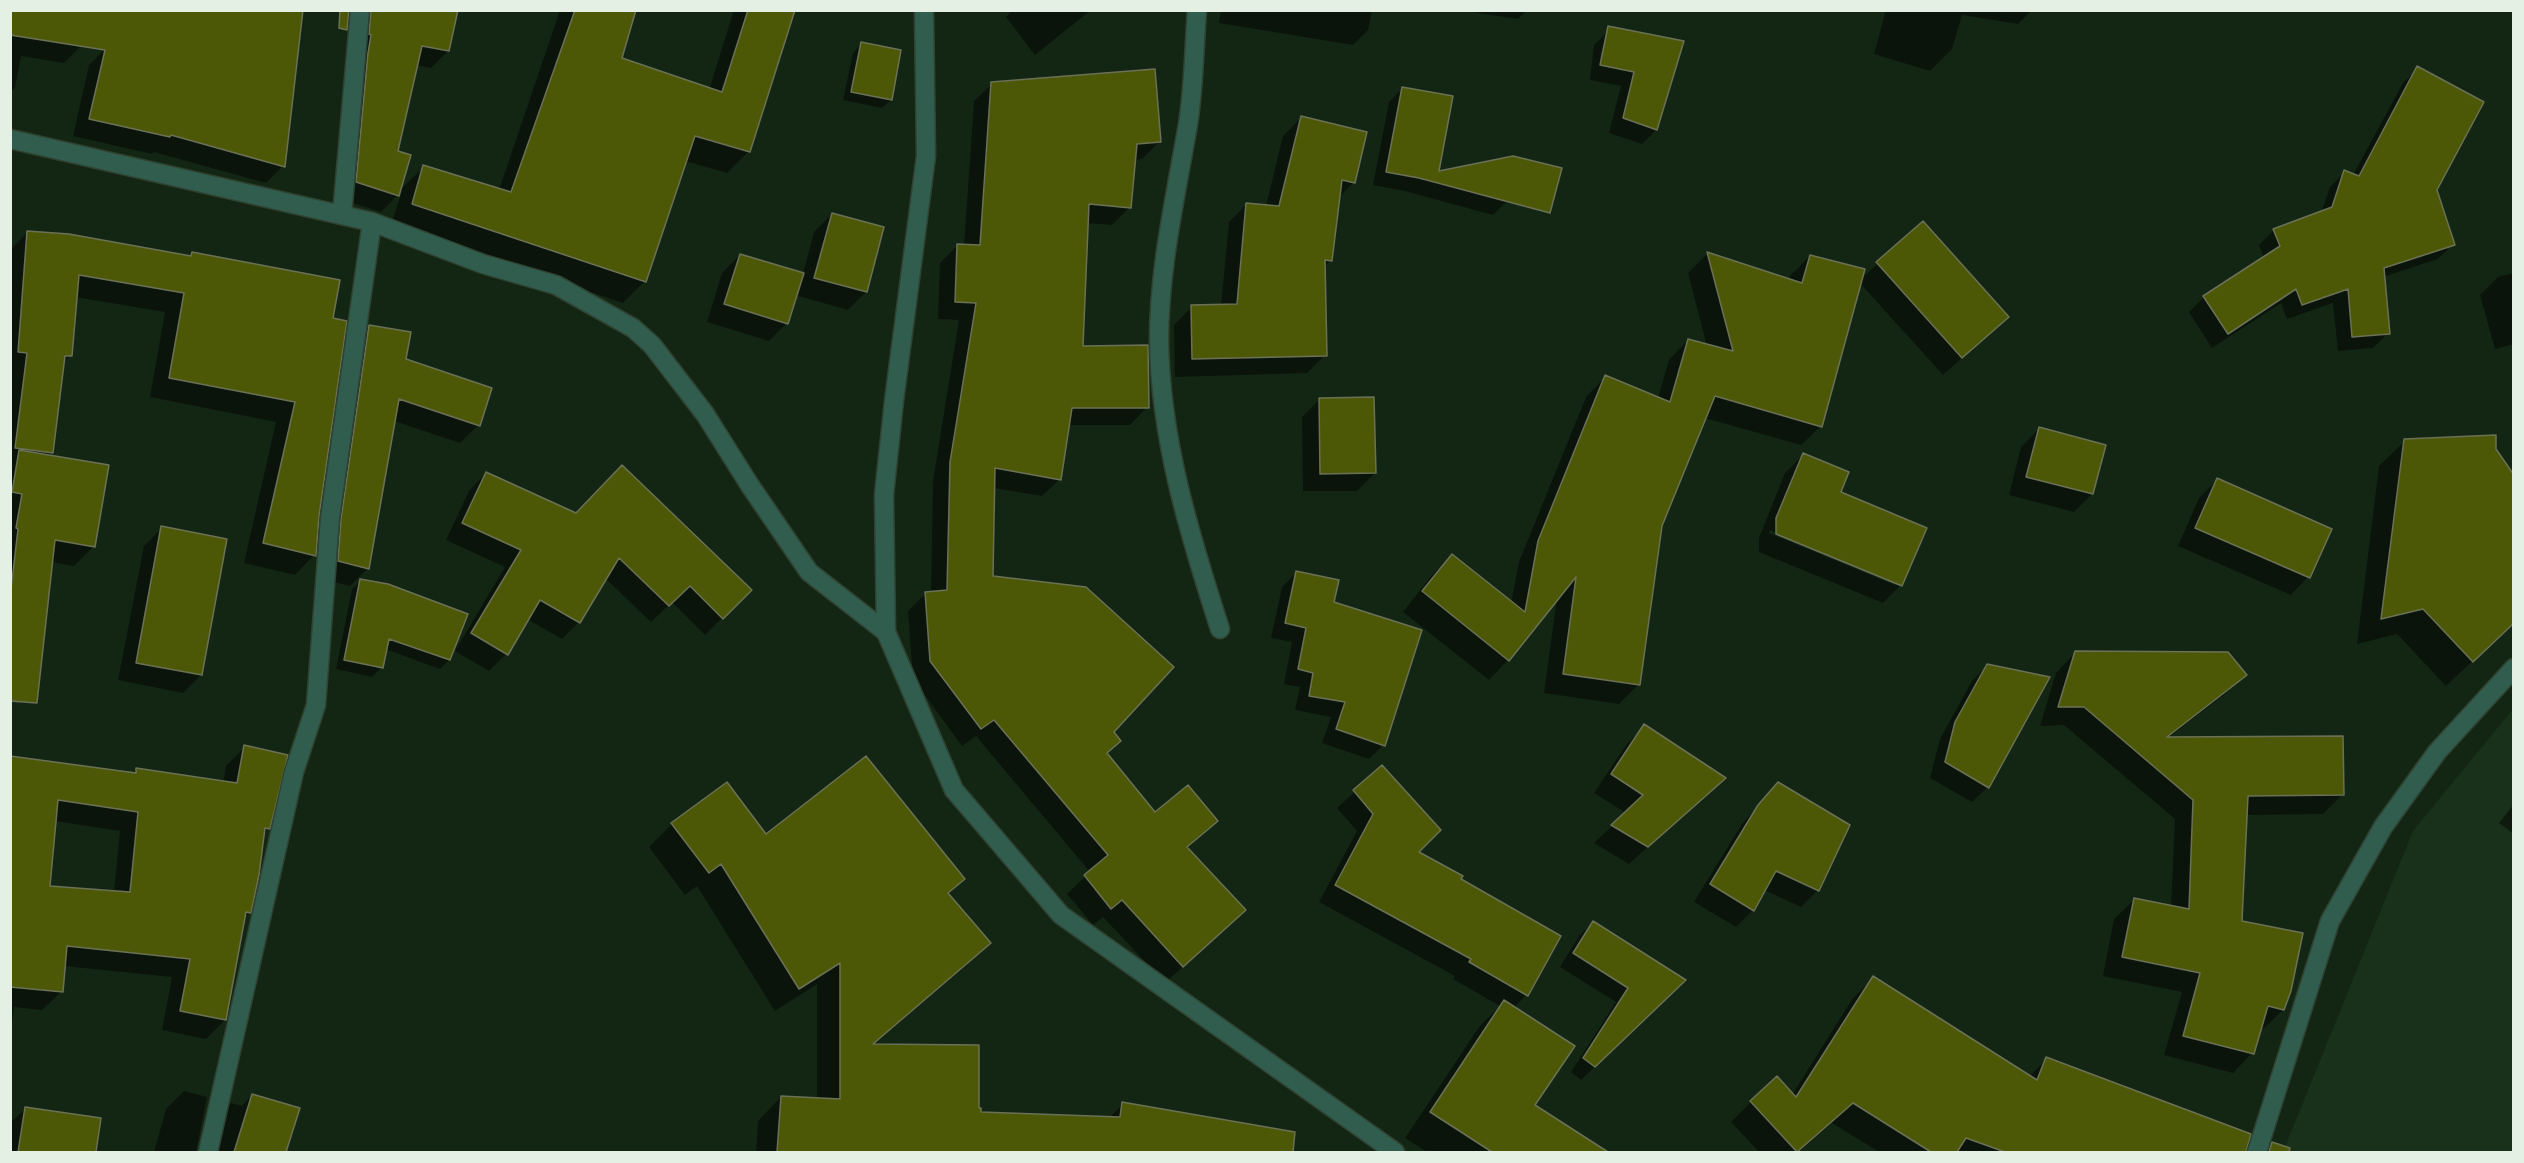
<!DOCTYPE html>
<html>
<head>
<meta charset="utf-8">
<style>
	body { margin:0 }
	#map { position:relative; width:2524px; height:1163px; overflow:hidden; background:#132614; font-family:Commissioner,sans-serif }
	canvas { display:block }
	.frame { position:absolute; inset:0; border:12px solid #e4f0e3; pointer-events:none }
</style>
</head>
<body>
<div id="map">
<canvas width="2524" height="1163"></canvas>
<div class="frame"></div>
</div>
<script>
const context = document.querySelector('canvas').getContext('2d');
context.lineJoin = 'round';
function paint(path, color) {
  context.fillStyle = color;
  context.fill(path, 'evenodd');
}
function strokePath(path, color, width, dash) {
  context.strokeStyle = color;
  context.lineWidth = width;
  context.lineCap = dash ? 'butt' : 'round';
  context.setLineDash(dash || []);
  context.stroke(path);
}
const built = new Path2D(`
	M 2513,709 L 2513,1152 L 2283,1152 L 2413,831 Z`);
const shadow = new Path2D(`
	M 10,10 L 81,46 L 64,63 L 21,56 L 15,88 L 10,92 Z
	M 364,10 L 456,10 L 448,51 L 431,68 L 416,65 L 396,152 L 398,192 L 424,167 L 499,190 L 560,10 L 635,10 L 620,59 L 709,90 L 734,10 L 794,10 L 748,152 L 727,173 L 685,161 L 645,281 L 623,303 L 391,225 L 402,191 L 381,212 L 340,199 Z
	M 1013,10 L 1091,10 L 1035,55 L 1006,17 Z
	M 1221,10 L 1372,10 L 1368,30 L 1353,45 L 1219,23 Z
	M 1457,10 L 1527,10 L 1518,19 Z
	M 1886,10 L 2032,10 L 2018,24 L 1962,15 L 1952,49 L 1930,71 L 1874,54 Z
	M 1608,31 L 1683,42 L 1656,130 L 1642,144 L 1609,133 L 1621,86 L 1590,80 L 1594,45 Z
	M 861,44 L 891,100 L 882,108 L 843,100 L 853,53 Z
	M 106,48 L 283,166 L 266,183 L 154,152 L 152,154 L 73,136 L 89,65 Z
	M 2418,68 L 2435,190 L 2453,244 L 2438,259 L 2383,277 L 2388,333 L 2373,348 L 2338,351 L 2333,303 L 2287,319 L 2281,303 L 2212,348 L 2189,312 L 2204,297 L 2264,258 L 2259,245 L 2274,230 L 2321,213 L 2330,187 L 2345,172 L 2353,175 L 2403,83 Z
	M 992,84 L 1159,142 L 1142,159 L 1134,160 L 1129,208 L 1112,225 L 1087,223 L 1082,347 L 1147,407 L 1130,425 L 1068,425 L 1060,479 L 1042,496 L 993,488 L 991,577 L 1119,741 L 1106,754 L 1155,814 L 1216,821 L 1187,849 L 1226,928 L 1165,983 L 1103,917 L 1093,925 L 1067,894 L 1090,872 L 976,736 L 962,746 L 913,679 L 908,611 L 926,593 L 931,593 L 933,481 L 959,320 L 938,319 L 940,263 L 957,246 L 964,246 L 974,101 Z
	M 1403,88 L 1437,173 L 1507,201 L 1493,215 L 1405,191 L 1373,185 L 1389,102 Z
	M 1301,118 L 1354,182 L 1338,198 L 1331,260 L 1323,268 L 1325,355 L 1307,373 L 1175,377 L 1174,325 L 1192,307 L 1221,306 L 1229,222 L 1247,204 L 1266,206 L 1283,136 Z
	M 832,214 L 883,228 L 866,292 L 848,310 L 795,295 L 787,323 L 769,341 L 707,322 L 722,273 L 740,255 L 803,274 L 814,232 Z
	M 1923,223 L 2007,317 L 1943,375 L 1860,283 L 1821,426 L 1801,445 L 1705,418 L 1661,525 L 1639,684 L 1619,704 L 1544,693 L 1557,598 L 1508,660 L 1489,680 L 1403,612 L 1432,575 L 1452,556 L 1511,603 L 1519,562 L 1586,397 L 1605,377 L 1658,398 L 1669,360 L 1688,340 L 1707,346 L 1688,273 L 1707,254 L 1789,280 L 1790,276 L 1810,256 L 1861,279 Z
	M 28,232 L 189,258 L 192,254 L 331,320 L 314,555 L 295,575 L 244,563 L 276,422 L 150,397 L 165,312 L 75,297 L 71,355 L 62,364 L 51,457 L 94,546 L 74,566 L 51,562 L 10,667 L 10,250 Z
	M 2514,273 L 2514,344 L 2495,349 L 2480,295 L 2498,277 Z
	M 369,326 L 478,425 L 460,443 L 394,421 L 368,568 L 350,586 L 321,579 L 351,344 Z
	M 1320,399 L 1375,473 L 1357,491 L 1303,491 L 1302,417 Z
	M 2039,429 L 2092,494 L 2074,512 L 2009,495 L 2021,447 Z
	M 2405,441 L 2514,622 L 2446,686 L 2397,634 L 2357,644 L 2379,466 Z
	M 1803,455 L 1839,493 L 1901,585 L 1883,603 L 1759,552 L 1759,538 L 1785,473 ZM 1770,530 L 1895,581 L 1895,585 L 1769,533 Z
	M 486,473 L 576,515 L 750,590 L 705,635 L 672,602 L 651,622 L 605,578 L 579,622 L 562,639 L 527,619 L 506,654 L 489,671 L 455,651 L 505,567 L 446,540 L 469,491 Z
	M 2217,480 L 2308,577 L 2291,595 L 2178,546 L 2199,498 Z
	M 162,528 L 201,675 L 183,693 L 118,680 L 144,546 Z
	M 1297,572 L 1333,603 L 1383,745 L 1369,759 L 1322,743 L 1331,717 L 1295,710 L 1300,687 L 1284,684 L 1292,642 L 1271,638 L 1282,587 Z
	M 361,581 L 466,615 L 449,660 L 440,669 L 385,649 L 381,668 L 372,677 L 336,669 L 352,589 Z
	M 2075,653 L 2244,675 L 2225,694 L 2168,738 L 2342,795 L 2323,814 L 2246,815 L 2241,922 L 2283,1010 L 2263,1029 L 2260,1028 L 2252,1053 L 2233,1073 L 2164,1055 L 2182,992 L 2103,976 L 2114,919 L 2134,900 L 2171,907 L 2175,819 L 2064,725 L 2040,726 L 2056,673 Z
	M 1988,665 L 1988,787 L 1972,802 L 1930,778 L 1940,739 L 1972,681 Z
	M 1645,726 L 1724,778 L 1629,864 L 1594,843 L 1626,813 L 1594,793 L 1627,744 Z
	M 245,747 L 268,828 L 262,834 L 249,912 L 244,918 L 225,1020 L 206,1039 L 162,1030 L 172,977 L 64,966 L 61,992 L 42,1010 L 14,1007 L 10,1040 L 10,757 L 132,774 L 137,769 L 223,783 L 226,766 ZM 55,821 L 120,831 L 114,892 L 49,887 Z
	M 1382,767 L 1417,852 L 1459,880 L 1526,995 L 1514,1008 L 1533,1105 L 1580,1137 L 1570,1152 L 1427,1152 L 1405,1138 L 1479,1027 L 1500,1006 L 1453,979 L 1455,976 L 1319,902 L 1357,831 L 1337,808 Z
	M 1778,784 L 1818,890 L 1801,907 L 1764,890 L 1753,910 L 1736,927 L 1694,902 L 1742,824 Z
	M 2514,804 L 2514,834 L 2499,823 Z
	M 672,824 L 766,836 L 963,879 L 948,895 L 989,943 L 966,966 L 873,1045 L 980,1113 L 1109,1118 L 1123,1104 L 1289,1132 L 1286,1152 L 756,1152 L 758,1121 L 781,1097 L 817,1099 L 817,984 L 775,1011 L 697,886 L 685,895 L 649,847 Z
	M 1593,923 L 1670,994 L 1581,1080 L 1571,1072 L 1616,1002 L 1560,967 L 1579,936 Z
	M 1874,978 L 2029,1077 L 2047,1059 L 2224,1125 L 2213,1152 L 1879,1152 L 1832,1123 L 1799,1152 L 1759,1152 L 1731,1122 L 1751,1102 L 1792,1095 L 1853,998 Z
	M 184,1091 L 207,1097 L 196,1152 L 154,1152 L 166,1109 Z
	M 252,1095 L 298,1109 L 285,1152 L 207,1152 L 214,1121 L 231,1103 L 242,1106 Z
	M 26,1108 L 99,1119 L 94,1152 L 10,1152 L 10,1123 Z`);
const building = new Path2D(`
	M 10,10 L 303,10 L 285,167 L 171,135 L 170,137 L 89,119 L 105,50 L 10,35 Z
	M 340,10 L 349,10 L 347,30 L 339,28 Z
	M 371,10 L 458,10 L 449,51 L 422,46 L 398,151 L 411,155 L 399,196 L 356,182 L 368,53 L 371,35 L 369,34 Z
	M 575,10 L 636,10 L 622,58 L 722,92 L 748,10 L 795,10 L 750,152 L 695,136 L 646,282 L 412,204 L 423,165 L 511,192 Z
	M 1608,26 L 1684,41 L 1657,130 L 1623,118 L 1634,72 L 1600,65 Z
	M 861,42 L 901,50 L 892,100 L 851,92 Z
	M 2417,66 L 2484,102 L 2437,190 L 2455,245 L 2384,268 L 2390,334 L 2352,337 L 2348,289 L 2302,305 L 2296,289 L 2228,334 L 2203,296 L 2280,246 L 2273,229 L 2332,207 L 2344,170 L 2359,176 Z
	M 1155,69 L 1161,142 L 1137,144 L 1131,208 L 1089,204 L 1083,346 L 1148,345 L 1149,408 L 1072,408 L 1061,480 L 995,468 L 993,576 L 1086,587 L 1174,667 L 1114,732 L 1121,741 L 1107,753 L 1155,812 L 1188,785 L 1218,821 L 1187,847 L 1246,910 L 1183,967 L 1122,900 L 1111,909 L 1084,875 L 1108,855 L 994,720 L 981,729 L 930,661 L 925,592 L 947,590 L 950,462 L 976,303 L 955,302 L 957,244 L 980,245 L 991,82 Z
	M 1402,87 L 1453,96 L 1439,171 L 1513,156 L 1562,168 L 1550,213 L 1419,178 L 1386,172 Z
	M 1301,116 L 1367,132 L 1355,183 L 1342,180 L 1332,261 L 1325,260 L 1327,356 L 1192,359 L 1191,305 L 1237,304 L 1246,203 L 1279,206 Z
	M 832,213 L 884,227 L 867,292 L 814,278 Z
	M 1923,221 L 2009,317 L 1962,358 L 1876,262 Z
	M 27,231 L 69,234 L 191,256 L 192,252 L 340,280 L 333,318 L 347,321 L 319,516 L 316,556 L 263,543 L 295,402 L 169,378 L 184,293 L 79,275 L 72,356 L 65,356 L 53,453 L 15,448 L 27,353 L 18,352 Z
	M 1707,252 L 1802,283 L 1810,255 L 1865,269 L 1822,427 L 1715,396 L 1662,526 L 1640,685 L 1563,674 L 1576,577 L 1509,661 L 1422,591 L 1452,554 L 1525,612 L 1538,541 L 1605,375 L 1670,402 L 1688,339 L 1733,351 Z
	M 740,254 L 804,273 L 788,324 L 724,304 Z
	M 369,325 L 411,332 L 406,359 L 492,388 L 480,426 L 399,399 L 369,569 L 338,561 L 341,519 Z
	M 1374,397 L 1376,473 L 1320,474 L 1319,398 Z
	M 2039,427 L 2106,445 L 2093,494 L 2026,477 Z
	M 2496,435 L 2496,449 L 2514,475 L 2514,623 L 2473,662 L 2423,609 L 2381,619 L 2404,439 Z
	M 19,450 L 109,465 L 95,547 L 55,540 L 37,703 L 10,701 L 10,598 L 18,529 L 16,528 L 22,494 L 12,492 Z
	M 1803,453 L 1849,472 L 1841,492 L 1927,528 L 1902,586 L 1776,534 L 1776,518 Z
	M 622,465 L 752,590 L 723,619 L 690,586 L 669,606 L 619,558 L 580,623 L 540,600 L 508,655 L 471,633 L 521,550 L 462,523 L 486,472 L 576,513 Z
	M 2217,478 L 2332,529 L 2310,578 L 2195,528 Z
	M 161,526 L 227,539 L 202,675 L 136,663 Z
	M 1296,571 L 1339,580 L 1334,602 L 1422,630 L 1385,746 L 1336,729 L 1345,702 L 1309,696 L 1313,673 L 1298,669 L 1306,628 L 1285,623 Z
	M 360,579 L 388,584 L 468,614 L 450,660 L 389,639 L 383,668 L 344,660 Z
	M 2075,651 L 2228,652 L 2247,675 L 2167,737 L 2343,736 L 2344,795 L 2248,796 L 2242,921 L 2303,933 L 2291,991 L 2284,1010 L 2268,1006 L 2254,1054 L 2183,1036 L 2200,973 L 2122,957 L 2134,898 L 2189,909 L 2193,800 L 2084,707 L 2058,707 Z
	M 1987,664 L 2050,677 L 1989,788 L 1945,762 L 1955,722 Z
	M 1644,724 L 1726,778 L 1648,847 L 1611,825 L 1643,795 L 1611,774 Z
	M 244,745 L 288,755 L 270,829 L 265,828 L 259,875 L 251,913 L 246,912 L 226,1020 L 180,1011 L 190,959 L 67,946 L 63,992 L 10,987 L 10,756 L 136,773 L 136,768 L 237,783 ZM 58,800 L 138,812 L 130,892 L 50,886 Z
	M 866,756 L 965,879 L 948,893 L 991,943 L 873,1044 L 979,1045 L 979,1108 L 981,1108 L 981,1112 L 1120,1117 L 1122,1102 L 1295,1132 L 1293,1152 L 777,1152 L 781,1096 L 840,1099 L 840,963 L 799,989 L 721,864 L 709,873 L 671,823 L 727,782 L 766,834 Z
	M 1382,765 L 1441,830 L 1419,852 L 1463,876 L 1461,879 L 1561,936 L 1528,996 L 1469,962 L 1471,959 L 1335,885 L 1373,814 L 1353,790 Z
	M 1778,782 L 1850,825 L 1819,891 L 1776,871 L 1754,911 L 1710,884 L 1758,805 Z
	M 1593,921 L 1686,980 L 1595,1067 L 1583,1058 L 1628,988 L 1573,953 Z
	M 1873,976 L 2037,1080 L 2046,1057 L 2251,1134 L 2246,1152 L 2005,1152 L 1966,1138 L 1957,1152 L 1931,1152 L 1853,1103 L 1797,1152 L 1750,1101 L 1777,1076 L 1796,1097 Z
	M 1504,1000 L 1575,1046 L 1535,1105 L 1608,1152 L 1492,1152 L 1430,1112 Z
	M 252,1094 L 300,1108 L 286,1152 L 234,1152 Z
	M 25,1107 L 101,1118 L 96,1152 L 18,1152 Z
	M 2272,1142 L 2290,1148 L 2289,1152 L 2269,1152 Z`);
const street = new Path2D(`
	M 1197,10 C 1194,48 1194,87 1188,124 C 1176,195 1159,267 1159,340 C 1160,439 1190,536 1220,629
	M 10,139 L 372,222 L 483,264 L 556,285 L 633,328 L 652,345 L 705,414 L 749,484 L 809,572 L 886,632 L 954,790 L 1061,915 L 1395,1152
	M 342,215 L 360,10
	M 886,632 L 884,495 L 894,401 L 926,156 L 924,10
	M 208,1152 L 294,772 L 316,705 L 330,518 L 372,222
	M 2257,1152 L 2330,921 L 2383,827 L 2437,752 L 2514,668`);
paint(built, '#19311a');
paint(shadow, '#0007');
paint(building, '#4c5806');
strokePath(building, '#6b7156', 1.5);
strokePath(street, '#304231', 21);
strokePath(street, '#315d4f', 18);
</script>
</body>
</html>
